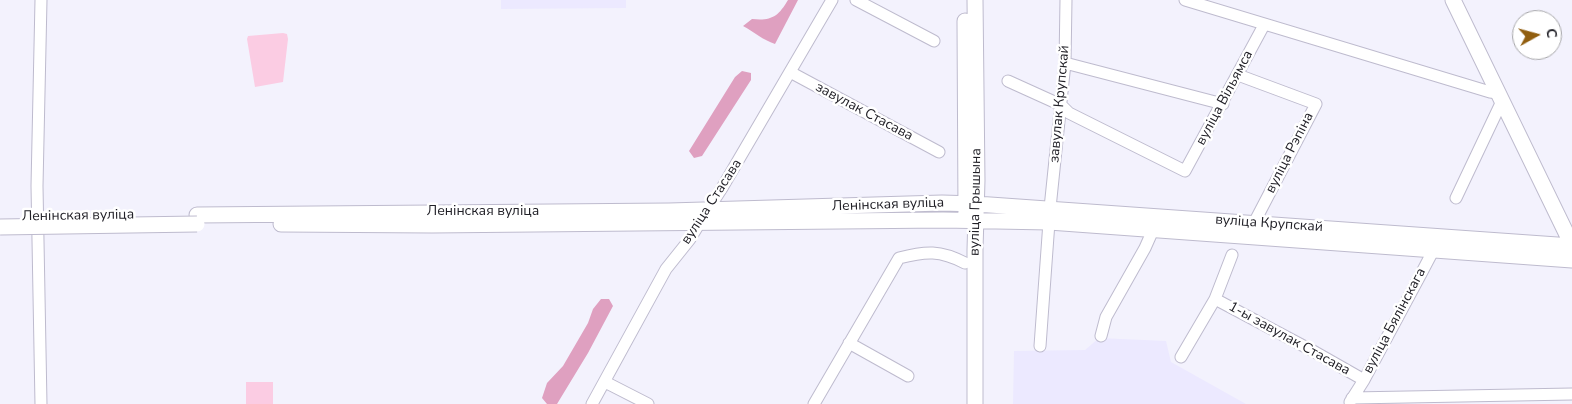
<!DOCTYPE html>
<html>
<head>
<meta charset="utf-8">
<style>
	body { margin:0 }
	#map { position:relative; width:1572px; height:404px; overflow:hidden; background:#f3f2fd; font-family:"Nunito Sans",sans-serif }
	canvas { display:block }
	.north { position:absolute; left:1512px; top:10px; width:50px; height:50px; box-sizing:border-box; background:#fff; border:1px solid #a6a6a9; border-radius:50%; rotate:83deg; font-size:14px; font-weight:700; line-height:20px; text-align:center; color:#212027 }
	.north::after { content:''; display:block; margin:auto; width:18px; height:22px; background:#915e0f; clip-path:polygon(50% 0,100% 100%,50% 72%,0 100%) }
</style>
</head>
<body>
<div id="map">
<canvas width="1572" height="404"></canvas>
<div class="north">С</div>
</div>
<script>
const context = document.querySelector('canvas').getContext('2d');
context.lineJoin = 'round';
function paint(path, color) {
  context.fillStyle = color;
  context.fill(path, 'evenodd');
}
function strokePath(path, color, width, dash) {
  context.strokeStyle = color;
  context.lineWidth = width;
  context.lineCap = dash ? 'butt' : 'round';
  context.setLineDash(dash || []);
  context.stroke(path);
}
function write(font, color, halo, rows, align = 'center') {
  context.font = font + ' "Nunito Sans",sans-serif';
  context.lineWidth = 5;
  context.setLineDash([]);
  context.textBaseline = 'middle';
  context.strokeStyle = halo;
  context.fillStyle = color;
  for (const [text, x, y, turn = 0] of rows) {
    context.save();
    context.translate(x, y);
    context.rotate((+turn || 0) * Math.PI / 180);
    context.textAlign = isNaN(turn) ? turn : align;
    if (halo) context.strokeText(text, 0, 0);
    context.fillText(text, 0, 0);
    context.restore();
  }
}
const built = new Path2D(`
	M 501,0 L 626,0 L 626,8 L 501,9 Z
	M 1099,338 L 1166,341 L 1171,362 L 1246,404 L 1013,404 L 1014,351 L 1085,350 Z`);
const green = new Path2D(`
	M 283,33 L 287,34 L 288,39 L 283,82 L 255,87 L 247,39 L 248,36 Z
	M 246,382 L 273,382 L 273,404 L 246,404 Z`);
const forest = new Path2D(`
	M 788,0 L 798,0 L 775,44 C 763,40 754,32 743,26 L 752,19 C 771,21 778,17 788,0 Z
	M 742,71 L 751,73 L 751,80 L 702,156 L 694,158 L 689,151 L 735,77 Z
	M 601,299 L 609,299 L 613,306 L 588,353 L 557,404 L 547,404 L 542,398 L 547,383 L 563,366 L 588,323 L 593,309 Z`);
const minor = new Path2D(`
	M 856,0 L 934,41
	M 1185,0 L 1490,92 L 1498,93
	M 1065,63 L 1223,104
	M 790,72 L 939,152
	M 1238,75 L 1316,104 L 1254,223
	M 1008,81 L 1061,105 L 1069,113 L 1185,171 L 1264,25
	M 1456,198 L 1502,101
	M 1050,208 L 1065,63 L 1066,0
	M 1215,299 L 1313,351 L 1364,380
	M 1101,336 L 1106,317 L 1145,248 L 1153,230
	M 849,343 L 908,376
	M 1040,346 L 1049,222
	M 1181,357 L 1215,299 L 1232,255
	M 605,382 L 648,404
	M 1352,398 L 1572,394
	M 1350,402 L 1364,380 L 1422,272 L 1433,251 L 1434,245
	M 41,404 L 37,186 L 41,0
	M 592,404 L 666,269 L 690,239 L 707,211 L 722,188 L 832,0
	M 814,404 L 899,258 C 926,251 940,250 965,263`);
const major = new Path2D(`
	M 1453,0 L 1572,245
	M 965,21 L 966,213
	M 197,215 L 669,211 L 942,203 L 976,204 L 1572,246
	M 281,224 L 432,225 L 943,220 L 1049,222 L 1572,260
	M 975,404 L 975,250 L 977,180 L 975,0`);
const majorBridge = new Path2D(`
	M 0,227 L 197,224`);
const streetNames = [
	["вуліца Вільямса",1225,98,-62],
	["завулак Крупскай",1060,104,-85],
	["завулак Стасава",864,112,28],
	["вуліца Рэпіна",1290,153,-63],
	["вуліца Стасава",712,202,-57],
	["вуліца Грышына",976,202,-89],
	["Ленінская вуліца",888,205,-2],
	["Ленінская вуліца",483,212],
	["Ленінская вуліца",78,216,-1],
	["вуліца Крупскай",1269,224,4],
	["вуліца Бялінскага",1395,321,-62],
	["1-ы завулак Стасава",1289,339,29]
];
paint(built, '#ece9ff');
paint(green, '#fbcce3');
paint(forest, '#dfa0c0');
strokePath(minor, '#bebbce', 13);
strokePath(major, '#bebbce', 17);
strokePath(minor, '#fff', 11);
strokePath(major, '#fff', 15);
strokePath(majorBridge, '#bebbce', 17, []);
strokePath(majorBridge, '#fff', 15);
write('14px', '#212027', '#fff', streetNames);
</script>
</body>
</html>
